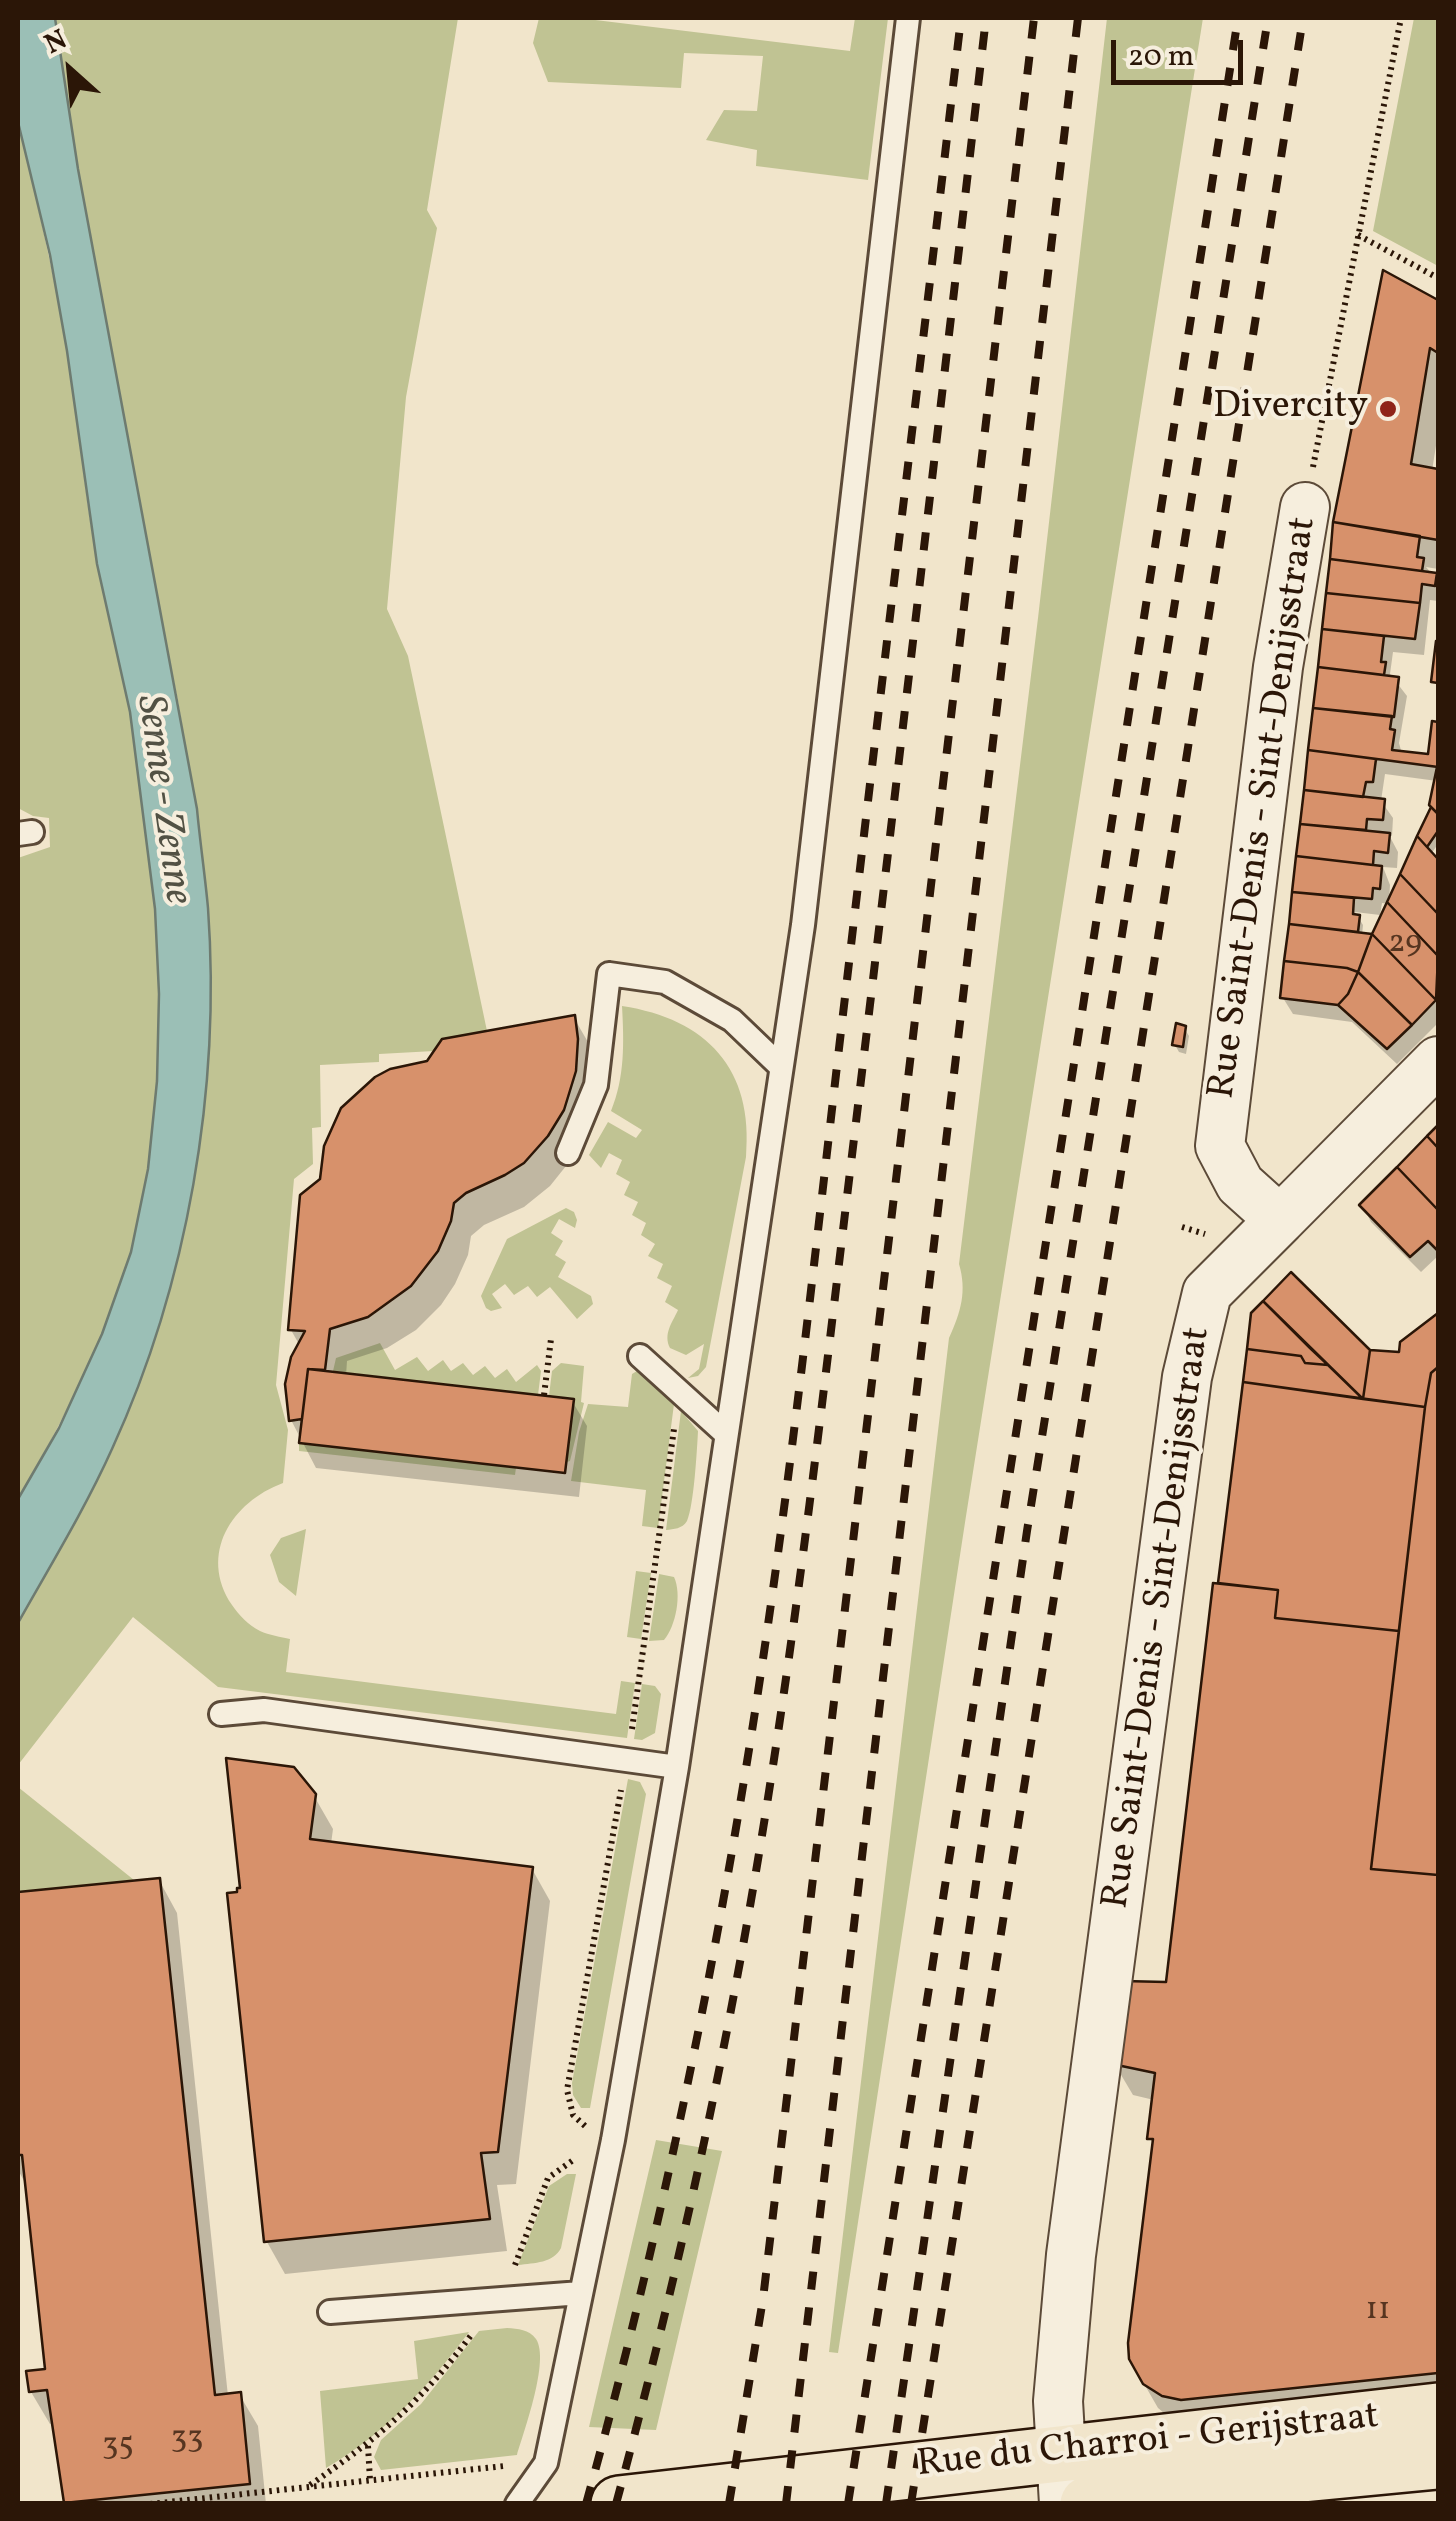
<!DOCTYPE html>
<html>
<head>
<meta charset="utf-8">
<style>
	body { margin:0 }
	#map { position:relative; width:1456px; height:2521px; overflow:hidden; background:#f1e5cb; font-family:Vollkorn,serif }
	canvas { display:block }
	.frame { position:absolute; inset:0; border:20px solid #2b1607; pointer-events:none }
	.north { position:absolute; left:20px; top:20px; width:100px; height:100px; -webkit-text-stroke:8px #f6eedd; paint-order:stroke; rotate:333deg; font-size:28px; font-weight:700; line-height:40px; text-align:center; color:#2b1607 }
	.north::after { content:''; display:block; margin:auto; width:35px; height:45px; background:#2b1607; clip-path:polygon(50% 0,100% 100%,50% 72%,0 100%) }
	.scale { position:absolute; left:1111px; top:40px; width:132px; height:45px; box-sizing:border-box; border:5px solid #2b1607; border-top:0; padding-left:12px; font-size:30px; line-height:35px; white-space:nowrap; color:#2b1607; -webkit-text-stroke:8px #f6eedd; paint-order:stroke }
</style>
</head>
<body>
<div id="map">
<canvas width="1456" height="2521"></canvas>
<div class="frame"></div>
<div class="north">N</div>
<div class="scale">20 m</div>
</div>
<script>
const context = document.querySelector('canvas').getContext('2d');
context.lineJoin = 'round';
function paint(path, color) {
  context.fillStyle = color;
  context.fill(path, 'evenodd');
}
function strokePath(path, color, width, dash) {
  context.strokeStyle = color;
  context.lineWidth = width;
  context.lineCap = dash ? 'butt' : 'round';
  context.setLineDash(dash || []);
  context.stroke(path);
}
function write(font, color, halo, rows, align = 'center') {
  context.font = font + ' Vollkorn,serif';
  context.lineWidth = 8;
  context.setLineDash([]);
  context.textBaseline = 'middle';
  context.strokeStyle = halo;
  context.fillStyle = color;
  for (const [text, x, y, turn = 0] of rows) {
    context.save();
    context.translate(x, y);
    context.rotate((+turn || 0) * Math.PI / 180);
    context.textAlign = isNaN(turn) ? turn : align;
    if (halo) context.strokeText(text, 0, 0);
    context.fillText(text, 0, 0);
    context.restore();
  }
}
const green = new Path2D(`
	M 55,18 L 458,18 L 427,210 L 437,228 L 406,397 L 387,609 L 408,656 L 487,1031 L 442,1039 L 434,1051 L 379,1054 L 379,1062 L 320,1065 L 321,1127 L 312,1128 L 313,1164 L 294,1179 L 276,1385 L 288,1430 L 283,1483 C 232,1502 198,1554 232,1605 C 239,1615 248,1625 260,1631 C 269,1635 281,1637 290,1639 L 286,1672 L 616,1714 L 621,1681 L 635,1683 L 627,1738 L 218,1687 L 133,1617 L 18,1765 L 18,1623 L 113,1449 L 208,908 L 196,809 L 178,701 L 148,556 L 78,169 Z
	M 539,18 L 579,18 L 850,51 L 855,18 L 888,18 L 868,180 L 756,166 L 757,150 L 706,140 L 724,110 L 757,111 L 763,56 L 684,53 L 681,88 L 548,82 L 533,43 Z
	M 1107,18 L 1203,18 L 966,1516 L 838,2353 L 829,2352 L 949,1338 C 961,1312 967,1291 959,1264 L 1038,618 Z
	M 1414,18 L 1438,18 L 1438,266 L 1373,231 Z
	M 18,122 C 36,198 54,273 67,350 C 79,422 84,495 98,567 C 107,616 122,664 131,714 C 159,882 179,1088 131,1253 C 105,1340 63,1421 18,1499 L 18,858 L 50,847 L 49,818 L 33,816 L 18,808 Z
	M 622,1006 C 707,1019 754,1069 746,1157 L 706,1367 L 698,1376 L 688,1378 L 699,1369 L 704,1344 L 686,1355 L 670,1348 C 663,1334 672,1323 678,1310 L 665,1302 L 672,1286 L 657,1278 L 663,1264 L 648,1256 L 655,1244 L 641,1235 L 646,1223 L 632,1215 L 638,1202 L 624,1195 L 630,1182 L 616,1174 L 622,1160 L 609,1153 L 601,1168 L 589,1155 L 608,1122 L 636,1138 L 642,1130 L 611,1111 C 625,1077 624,1043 622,1006 Z
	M 566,1208 L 574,1212 L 577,1220 L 575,1228 L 559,1219 L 551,1233 L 563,1241 L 555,1255 L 566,1262 L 558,1277 L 591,1296 L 593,1304 L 577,1319 L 550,1287 L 537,1297 L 528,1286 L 514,1295 L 505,1284 L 492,1294 L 502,1308 L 491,1311 L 486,1308 L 481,1296 L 507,1239 Z
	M 380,1343 L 395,1370 L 417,1357 L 428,1371 L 443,1360 L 451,1371 L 463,1363 L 473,1375 L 485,1366 L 495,1378 L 507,1369 L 516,1382 L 537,1365 L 541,1371 L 538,1395 L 333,1371 L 336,1358 Z
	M 561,1363 L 584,1366 L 581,1402 L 584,1403 L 570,1461 L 567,1462 L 574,1400 L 549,1396 L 552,1371 Z
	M 637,1371 L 674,1404 L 658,1528 L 642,1526 L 646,1490 L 571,1481 L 579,1432 L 588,1404 L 628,1407 L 632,1374 Z
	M 681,1411 L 698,1431 C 697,1450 694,1505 687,1521 C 682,1529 674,1529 666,1530 Z
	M 299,1443 L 516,1468 L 515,1475 L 299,1451 Z
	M 306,1529 L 296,1596 L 279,1582 L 270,1555 L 281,1538 Z
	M 636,1571 L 651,1573 L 641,1639 L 627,1637 Z
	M 659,1574 L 674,1577 C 682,1594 676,1626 664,1640 L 649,1641 Z
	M 642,1684 L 655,1686 L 661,1694 L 655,1733 L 642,1740 L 634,1739 Z
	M 628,1779 L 640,1782 L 646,1794 L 590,2108 L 581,2108 L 573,2095 L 572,2083 Z
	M 18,1787 L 134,1880 L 18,1892 Z
	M 656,2140 L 722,2151 L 656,2430 L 589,2427 Z
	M 567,2174 L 576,2174 L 561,2248 C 553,2263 535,2263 518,2265 L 549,2186 Z
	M 507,2328 C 518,2329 529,2329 536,2339 C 550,2360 524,2431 517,2455 L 381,2470 L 374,2457 L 381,2440 L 421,2404 L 479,2331 Z
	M 469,2332 C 429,2386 385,2434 326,2468 L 320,2391 L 418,2379 L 414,2341 Z`);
const water = new Path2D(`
	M 18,18 L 55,18 L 78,169 L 197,809 C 200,842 205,875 208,908 C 221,1089 188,1283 112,1449 C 85,1509 50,1566 18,1623 L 18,1499 L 59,1428 L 102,1334 L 131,1252 L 148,1169 L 157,1081 L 159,994 L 155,909 L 130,712 L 97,564 L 67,351 L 50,255 L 18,122 Z`);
const shadow = new Path2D(`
	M 1384,274 L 1438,303 L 1438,433 L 1432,471 L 1438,472 L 1438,569 L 1426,567 L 1438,581 L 1438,601 L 1430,600 L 1424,655 L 1393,652 L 1390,674 L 1407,696 L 1399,743 L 1402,754 L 1430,757 L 1434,724 L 1438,725 L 1438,844 L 1431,854 L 1438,862 L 1438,1023 L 1397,1064 L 1352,1022 L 1293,1014 L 1283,998 L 1336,522 ZM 1385,774 L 1437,781 L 1432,806 L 1389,902 L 1390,885 L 1383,867 L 1397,868 L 1398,852 L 1389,835 L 1392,836 L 1393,818 L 1381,801 ZM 1382,903 L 1389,904 L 1374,937 L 1362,935 L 1363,925 L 1355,912 L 1380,915 Z
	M 574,1018 L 592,1049 L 574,1156 L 550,1186 L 524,1207 L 484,1225 L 471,1236 L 468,1255 L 455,1284 L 441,1305 L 416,1330 L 387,1348 L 347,1361 L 346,1376 L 572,1401 L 587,1426 L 579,1497 L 316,1468 L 291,1420 L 300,1346 L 291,1330 L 323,1180 L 428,1063 Z
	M 1184,1028 L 1189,1036 L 1186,1054 L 1179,1052 L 1175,1045 Z
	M 1438,1129 L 1438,1256 L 1421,1272 L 1371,1222 L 1362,1205 Z
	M 1291,1276 L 1369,1352 L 1402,1355 L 1402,1343 L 1438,1315 L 1438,2407 L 1182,2428 L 1158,2408 L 1139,2375 L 1154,2146 L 1150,2138 L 1154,2100 L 1133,2095 L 1114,2063 L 1168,1985 L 1253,1314 Z
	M 314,1796 L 333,1829 L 331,1844 L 532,1869 L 550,1901 L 516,2184 L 497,2185 L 507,2251 L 285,2274 L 267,2242 L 239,1894 Z
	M 159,1880 L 177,1913 L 228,2396 L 239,2394 L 258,2426 L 266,2504 L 67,2504 L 54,2423 L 50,2424 L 31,2392 L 48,2371 L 28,2188 L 18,2170 L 18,1896 Z`);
const building = new Path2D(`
	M 1383,270 L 1438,300 L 1438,353 L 1430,348 L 1411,464 L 1438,469 L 1438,540 L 1333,522 Z
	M 1333,522 L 1420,536 L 1417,557 L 1424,558 L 1422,571 L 1330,559 Z
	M 1330,559 L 1437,573 L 1435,586 L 1422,584 L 1420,603 L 1326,593 Z
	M 1326,593 L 1420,603 L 1415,639 L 1322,629 Z
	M 1322,629 L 1384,636 L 1381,662 L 1386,662 L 1384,675 L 1318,667 Z
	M 1436,641 L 1438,642 L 1438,683 L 1431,682 Z
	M 1318,667 L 1399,677 L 1394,717 L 1313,708 Z
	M 1313,708 L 1392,716 L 1390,729 L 1395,730 L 1392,750 L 1428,754 L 1432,721 L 1438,722 L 1438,767 L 1308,750 Z
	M 1308,750 L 1376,759 L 1373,782 L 1366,782 L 1363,797 L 1304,790 Z
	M 1437,767 L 1438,767 L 1438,814 L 1429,805 Z
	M 1304,790 L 1385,799 L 1383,820 L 1367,819 L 1366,830 L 1300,824 Z
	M 1431,807 L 1438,814 L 1438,831 L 1427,847 L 1417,836 Z
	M 1300,824 L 1390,833 L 1388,853 L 1374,851 L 1373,865 L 1296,856 Z
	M 1417,836 L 1438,859 L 1438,914 L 1400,874 Z
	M 1296,856 L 1382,866 L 1380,889 L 1373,888 L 1372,899 L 1292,892 Z
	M 1400,874 L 1438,914 L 1438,956 L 1387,902 Z
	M 1292,892 L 1354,898 L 1353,914 L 1360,915 L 1358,932 L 1289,924 Z
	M 1387,902 L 1438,956 L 1436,1000 L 1372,934 Z
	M 1289,924 L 1372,934 L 1358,972 L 1347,968 L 1284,961 Z
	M 1372,934 L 1436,1000 L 1412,1025 L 1358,972 Z
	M 1284,961 L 1347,968 L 1358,972 L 1348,994 L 1338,1005 L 1280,998 Z
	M 1358,972 L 1412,1025 L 1387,1049 L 1338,1005 L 1348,994 Z
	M 575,1015 L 578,1039 L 576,1071 L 564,1110 L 548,1136 L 524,1163 L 505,1175 L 466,1193 L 454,1203 L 451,1221 L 438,1251 L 411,1286 L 368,1317 L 330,1329 L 325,1370 L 308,1369 L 302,1419 L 289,1421 L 285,1384 L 291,1357 L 305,1331 L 288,1330 L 300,1195 L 320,1179 L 324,1146 L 341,1108 L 375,1077 L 390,1069 L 427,1061 L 442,1039 Z
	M 1176,1023 L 1186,1026 L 1183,1047 L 1172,1045 Z
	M 1438,1125 L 1438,1148 L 1427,1136 Z
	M 1427,1136 L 1438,1148 L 1438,1210 L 1397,1167 Z
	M 1397,1167 L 1438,1210 L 1438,1251 L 1428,1241 L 1410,1257 L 1359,1205 Z
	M 1291,1272 L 1370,1350 L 1363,1399 L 1263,1301 Z
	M 1263,1301 L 1310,1348 L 1328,1365 L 1305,1363 L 1301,1356 L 1247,1349 L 1251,1313 Z
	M 1438,1313 L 1438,1367 L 1431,1373 L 1425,1407 L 1363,1399 L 1370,1350 L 1399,1352 L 1400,1342 Z
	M 1247,1349 L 1301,1356 L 1305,1363 L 1328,1365 L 1363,1399 L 1243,1382 Z
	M 1438,1367 L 1438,1875 L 1371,1869 L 1425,1407 L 1431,1373 Z
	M 308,1369 L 574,1399 L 565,1473 L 299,1443 Z
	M 1243,1382 L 1425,1407 L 1399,1631 L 1275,1618 L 1278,1590 L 1218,1583 Z
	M 1213,1583 L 1278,1590 L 1275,1618 L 1399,1631 L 1371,1869 L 1438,1875 L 1438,2373 L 1181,2400 L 1162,2396 L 1143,2384 L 1129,2359 L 1128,2343 L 1153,2139 L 1147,2139 L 1155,2073 L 1112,2064 L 1123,1981 L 1166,1982 Z
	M 226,1758 L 294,1767 L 316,1794 L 310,1839 L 533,1867 L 498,2152 L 481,2153 L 490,2219 L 264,2242 L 227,1893 L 237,1892 L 237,1888 L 240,1888 Z
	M 160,1878 L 215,2395 L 241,2392 L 250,2484 L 64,2503 L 47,2390 L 29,2392 L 26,2371 L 45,2369 L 22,2155 L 18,2155 L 18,1892 Z`);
const path = new Path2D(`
	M 1358,235 L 1438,278
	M 1313,467 L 1401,18
	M 1182,1227 L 1205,1234
	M 544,1395 L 551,1339
	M 632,1729 L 674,1429
	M 585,2126 L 573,2115 L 567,2090 L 621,1790
	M 515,2265 L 548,2178 L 576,2158
	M 368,2446 L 370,2480
	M 310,2485 C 378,2438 422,2401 472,2334
	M 150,2504 L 504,2466`);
const service = new Path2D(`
	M 18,834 L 32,832
	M 568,1153 L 596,1085 L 609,974 L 665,982 L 732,1020 L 781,1067
	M 640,1356 L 726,1434
	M 221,1714 L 264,1710 L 677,1767
	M 330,2312 L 581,2293
	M 517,2504 L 546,2463 L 613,2140 L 677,1767 L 803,925 L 908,18`);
const minor = new Path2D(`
	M 1280,1220 L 1438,1061
	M 1064,2504 L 1058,2401 L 1071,2255 L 1187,1377 L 1207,1293 L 1280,1220 L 1240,1184 L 1220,1146 L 1278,667 L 1305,507`);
const primary = new Path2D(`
	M 619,2504 L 1438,2411
	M 1088,2504 L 1241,2480 L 1438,2461`);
const rail = new Path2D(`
	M 586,2504 C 656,2252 710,1995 751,1737 C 790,1492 816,1244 845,997 C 883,670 923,344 961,18
	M 616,2504 C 669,2309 714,2111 749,1912 C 795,1650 824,1386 856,1122 C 900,754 943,386 986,18
	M 729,2504 L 763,2299 L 1034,18
	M 786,2504 L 1078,18
	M 848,2504 L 1238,18
	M 886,2504 L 1027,1531 L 1268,18
	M 911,2504 L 1303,18`);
const markers = [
	[1388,409,10,"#8f2418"]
];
const numberNames = [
	["29",1405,945],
	["11",1378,2312],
	["33",187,2441],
	["35",118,2448]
];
const poiNames = [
	["Divercity",1368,409]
];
const streetNames = [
	["Rue Saint-Denis - Sint-Denijsstraat",1265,808,-82],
	["Rue Saint-Denis - Sint-Denijsstraat",1159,1618,-82],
	["Rue du Charroi - Gerijstraat",1148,2443,-6]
];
const waterNames = [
	["Senne - Zenne",161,800,82]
];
paint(green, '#c0c393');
paint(water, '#9bbfb6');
strokePath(water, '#6e7b70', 2.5);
paint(shadow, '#0003');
paint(building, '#d7916b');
strokePath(building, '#2b1607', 2.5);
strokePath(service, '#5c4a38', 28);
strokePath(minor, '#5c4a38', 52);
strokePath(primary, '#2b1607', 60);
strokePath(path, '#2b1607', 6, [2.5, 5]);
strokePath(service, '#f6eedd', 22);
strokePath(minor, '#f6eedd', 48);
strokePath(primary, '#f1e5cb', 55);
strokePath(rail, '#2b1607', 8, [18, 18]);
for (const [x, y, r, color] of markers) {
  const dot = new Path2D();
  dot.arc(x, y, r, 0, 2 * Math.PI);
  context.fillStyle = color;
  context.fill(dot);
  strokePath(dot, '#f6eedd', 4);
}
write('32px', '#563520', null, numberNames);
write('38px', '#2b1607', '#f6eedd', poiNames, 'right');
write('38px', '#2b1607', '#f6eedd', streetNames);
write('italic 40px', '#525144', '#f6eedd', waterNames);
</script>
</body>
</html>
